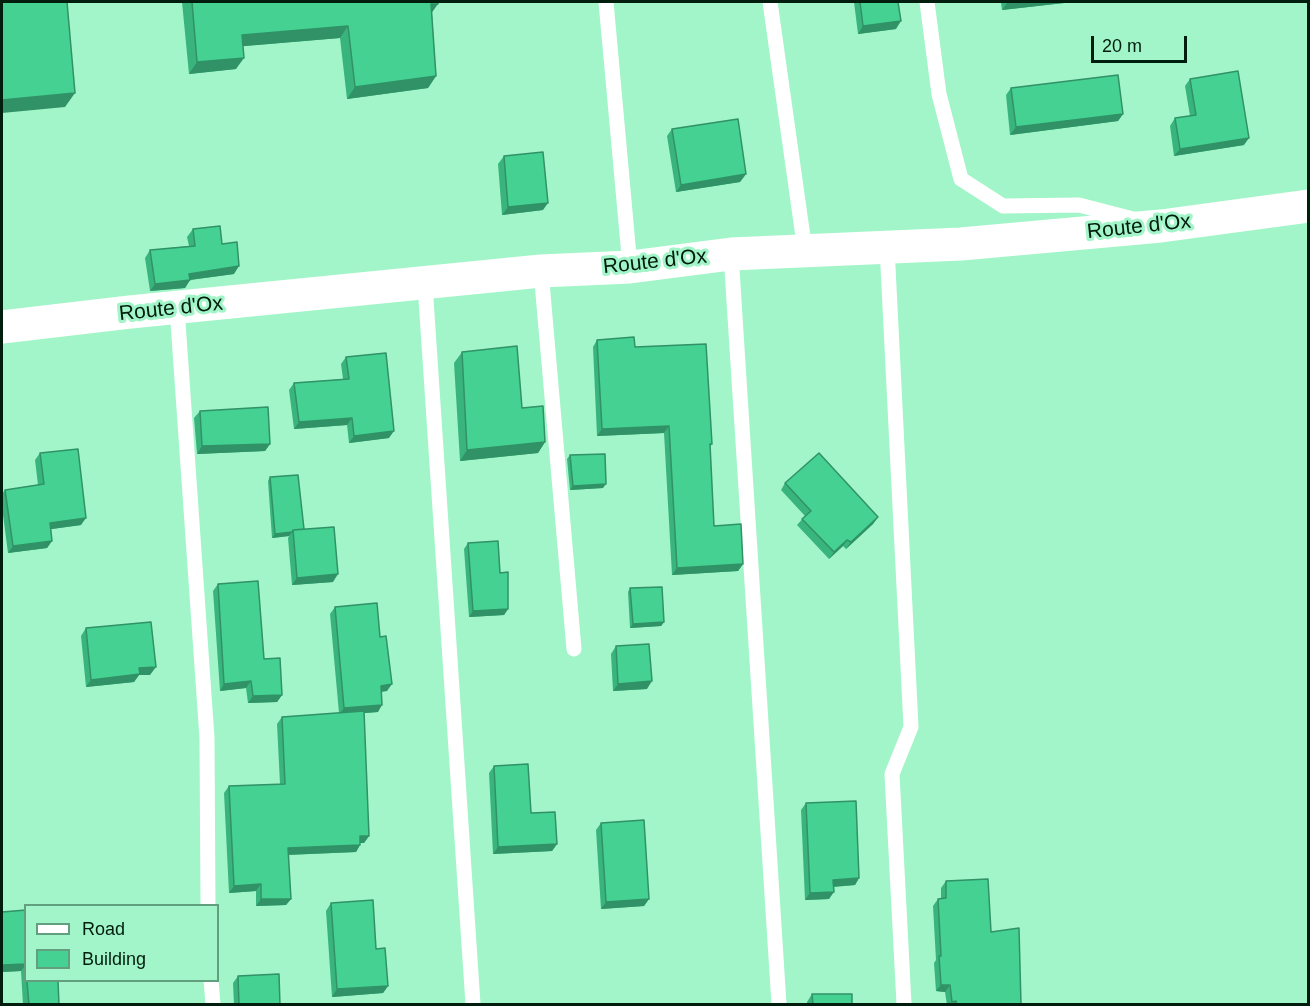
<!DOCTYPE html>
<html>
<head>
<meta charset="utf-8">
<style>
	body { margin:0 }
	#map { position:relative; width:1310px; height:1006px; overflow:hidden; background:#a2f5c8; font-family:Helvetica,sans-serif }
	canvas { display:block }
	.frame { position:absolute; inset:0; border:3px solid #001d0e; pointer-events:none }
	.legend { position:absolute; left:24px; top:904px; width:195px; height:78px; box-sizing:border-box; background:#a2f5c8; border:2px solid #619f7e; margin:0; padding:8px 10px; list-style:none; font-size:18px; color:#001d0e }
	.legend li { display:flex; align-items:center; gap:12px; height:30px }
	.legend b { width:30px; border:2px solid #619f7e }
	.scale { position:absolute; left:1091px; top:36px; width:96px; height:27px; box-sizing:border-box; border:3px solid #001d0e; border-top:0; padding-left:8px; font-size:18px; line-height:21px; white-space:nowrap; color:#001d0e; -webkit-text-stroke:4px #a2f5c8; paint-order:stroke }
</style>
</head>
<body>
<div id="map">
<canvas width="1310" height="1006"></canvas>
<div class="frame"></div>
<ul class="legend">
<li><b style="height:8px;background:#fff"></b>Road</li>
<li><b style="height:16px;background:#44d191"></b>Building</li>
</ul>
<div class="scale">20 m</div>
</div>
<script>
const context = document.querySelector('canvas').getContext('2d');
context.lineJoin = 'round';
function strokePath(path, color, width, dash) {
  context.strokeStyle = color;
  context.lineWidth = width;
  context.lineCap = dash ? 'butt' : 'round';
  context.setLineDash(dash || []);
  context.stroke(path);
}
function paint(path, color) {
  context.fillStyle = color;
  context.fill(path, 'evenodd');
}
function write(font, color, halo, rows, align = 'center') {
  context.font = font + ' Helvetica,sans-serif';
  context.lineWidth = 6;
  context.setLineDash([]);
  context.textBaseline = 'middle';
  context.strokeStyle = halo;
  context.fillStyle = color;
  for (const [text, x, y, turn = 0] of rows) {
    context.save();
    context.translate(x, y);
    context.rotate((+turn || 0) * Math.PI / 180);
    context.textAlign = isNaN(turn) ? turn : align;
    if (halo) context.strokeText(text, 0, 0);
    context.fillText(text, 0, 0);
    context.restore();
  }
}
const lane = new Path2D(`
	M 606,2 L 630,267
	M 770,2 L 805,251
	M 927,2 L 939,94 L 961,179 L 1003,206 L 1079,205 L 1133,219
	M 887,247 L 911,727 L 892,774 L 904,1004
	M 731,254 L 779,1004
	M 541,271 L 574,649
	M 425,284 L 473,1004
	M 177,308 L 207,738 L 208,906
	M 211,980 L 213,1004`);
const secondary = new Path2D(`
	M 2,327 L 130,312 L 541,271 L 630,267 L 731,254 L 961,244 L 1161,226 L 1308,206`);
const wall = new Path2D(`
	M 182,2 L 438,2 L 432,12 L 436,76 L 428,88 L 347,99 L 340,38 L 243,46 L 236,69 L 189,74 Z
	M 854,2 L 898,2 L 896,29 L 858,34 Z
	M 1001,2 L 1073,2 L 1002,10 Z
	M 1190,79 L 1244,145 L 1174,156 L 1170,126 L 1175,118 L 1190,116 L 1185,86 Z
	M 1011,88 L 1123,114 L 1118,121 L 1010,135 L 1006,95 Z
	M 672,129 L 746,174 L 740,182 L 676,192 L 667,136 Z
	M 504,156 L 543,210 L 502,215 L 498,164 Z
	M 193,229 L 222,244 L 234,274 L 190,280 L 185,288 L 150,291 L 145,258 L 150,250 L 189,246 L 187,237 Z
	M 597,340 L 635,347 L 712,444 L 710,447 L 714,526 L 743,564 L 738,571 L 672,575 L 664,433 L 597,436 L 593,347 Z
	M 462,352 L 522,408 L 545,442 L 538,453 L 460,461 L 454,363 Z
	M 346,357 L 389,438 L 349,443 L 347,425 L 294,429 L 289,390 L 294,383 L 343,379 L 341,364 Z
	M 200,411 L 270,444 L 265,451 L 197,454 L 194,418 Z
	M 40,453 L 81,525 L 51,529 L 52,541 L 47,548 L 8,553 L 2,507 L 2,494 L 5,490 L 38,485 L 35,460 Z
	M 570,455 L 603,488 L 570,490 L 567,459 Z
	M 270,477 L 304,529 L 333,582 L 292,585 L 288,538 L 289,536 L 272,538 L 268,481 Z
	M 785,483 L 878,517 L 873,524 L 846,549 L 843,546 L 829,559 L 797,525 L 805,516 L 781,490 Z
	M 468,543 L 500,573 L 508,609 L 504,615 L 469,617 L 464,549 Z
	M 218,584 L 264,659 L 282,695 L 277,702 L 248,703 L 246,688 L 220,691 L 213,591 Z
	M 630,588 L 664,622 L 661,626 L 630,628 L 628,592 Z
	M 335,607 L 380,637 L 387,691 L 381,692 L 378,712 L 364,713 L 369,836 L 364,843 L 360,843 L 360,845 L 356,852 L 288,855 L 291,899 L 286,905 L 256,906 L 256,891 L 229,893 L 224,793 L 229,786 L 280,784 L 277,724 L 282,717 L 339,713 L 330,614 Z
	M 86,628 L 150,675 L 139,675 L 134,682 L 86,687 L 81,636 Z
	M 616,646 L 647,689 L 613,691 L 611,654 Z
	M 494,766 L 557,844 L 552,851 L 493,854 L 489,773 Z
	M 806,803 L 859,878 L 855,885 L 834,887 L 829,899 L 805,900 L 801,810 Z
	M 601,823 L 649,899 L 644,906 L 601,909 L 596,830 Z
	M 946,881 L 991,932 L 1021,1005 L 947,1005 L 945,992 L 936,991 L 934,963 L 936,960 L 933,906 L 938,899 L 941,899 L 941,888 Z
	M 331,903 L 376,949 L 388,986 L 383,993 L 332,997 L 326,911 Z
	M 26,910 L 26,981 L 58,981 L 59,1005 L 23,1005 L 21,971 L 2,972 L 2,912 Z
	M 238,976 L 280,1005 L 234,1005 L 233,983 Z
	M 812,994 L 852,1005 L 807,1005 L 807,1002 Z`);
const shadedWall = new Path2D(`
	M 1008,2 L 1073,2 L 1002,10 Z
	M 431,4 L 438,4 L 430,15 Z
	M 901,21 L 896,29 L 858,34 L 863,26 Z
	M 348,26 L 340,38 L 234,47 L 242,35 Z
	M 244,58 L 236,69 L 189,74 L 197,62 Z
	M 436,76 L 428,88 L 347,99 L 355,87 Z
	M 75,93 L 65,107 L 2,113 L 2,100 Z
	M 1123,114 L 1118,121 L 1010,135 L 1016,127 Z
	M 1249,138 L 1244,145 L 1174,156 L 1180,149 Z
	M 746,174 L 740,182 L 676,192 L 681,185 Z
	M 548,203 L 543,210 L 502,215 L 508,207 Z
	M 239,266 L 234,274 L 189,280 L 190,280 L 185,288 L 150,291 L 155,284 L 189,274 Z
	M 352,418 L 347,425 L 294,429 L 299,422 Z
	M 669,426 L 664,433 L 597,436 L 602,429 Z
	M 394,431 L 389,438 L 349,443 L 354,436 Z
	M 545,442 L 538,453 L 460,461 L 467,450 Z
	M 270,444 L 265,451 L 197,454 L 202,446 Z
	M 606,484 L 603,488 L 570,490 L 573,486 Z
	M 878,517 L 873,524 L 846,549 L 851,542 Z
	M 86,518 L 81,525 L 45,530 L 50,523 Z
	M 292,532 L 289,536 L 272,538 L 275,534 Z
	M 847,540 L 843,546 L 829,559 L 834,552 Z
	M 52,541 L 47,548 L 8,553 L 13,546 Z
	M 743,564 L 738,571 L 672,575 L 677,568 Z
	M 338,574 L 333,582 L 292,585 L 297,578 Z
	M 508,609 L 504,615 L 469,617 L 473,611 Z
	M 664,622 L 661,626 L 630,628 L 633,624 Z
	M 156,667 L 150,675 L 139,675 L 134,682 L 86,687 L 91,680 L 139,668 Z
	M 251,681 L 246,688 L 220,691 L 224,684 Z
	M 652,681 L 647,689 L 613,691 L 618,684 Z
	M 392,684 L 387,691 L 376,692 L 381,686 Z
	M 282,695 L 277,702 L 248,703 L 253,696 Z
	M 382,705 L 378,712 L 339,715 L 344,708 Z
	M 360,836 L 369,836 L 364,843 L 355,843 Z
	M 557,844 L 552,851 L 493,854 L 498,847 Z
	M 360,845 L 356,852 L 283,855 L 288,848 Z
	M 859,878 L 855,885 L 828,887 L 833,880 Z
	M 261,884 L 256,891 L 229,893 L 234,886 Z
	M 834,892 L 829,899 L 805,900 L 810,893 Z
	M 261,899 L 291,899 L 286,905 L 256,906 Z
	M 649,899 L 644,906 L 601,909 L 606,902 Z
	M 26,964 L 21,971 L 2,972 L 2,965 Z
	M 941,985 L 950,985 L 945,992 L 936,991 Z
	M 388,986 L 383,993 L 332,997 L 337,989 Z`);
const building = new Path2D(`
	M 2,2 L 67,2 L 75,93 L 2,100 Z
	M 192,2 L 438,2 L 438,4 L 431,4 L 436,76 L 355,87 L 348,26 L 242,35 L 244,58 L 197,62 Z
	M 860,2 L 898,2 L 901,21 L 863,26 Z
	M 1238,71 L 1249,138 L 1180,149 L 1175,118 L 1196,115 L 1190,79 Z
	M 1118,75 L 1123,114 L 1016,127 L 1011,88 Z
	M 738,119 L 746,174 L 681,185 L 672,129 Z
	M 543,152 L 548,203 L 508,207 L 504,156 Z
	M 220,226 L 222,244 L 237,242 L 239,266 L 189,274 L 190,280 L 155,284 L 150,250 L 195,246 L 193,229 Z
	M 634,337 L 635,347 L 706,344 L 712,444 L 710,444 L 714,526 L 741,524 L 743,564 L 677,568 L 669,426 L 602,429 L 597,340 Z
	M 517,346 L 522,408 L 543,406 L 545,442 L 467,450 L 462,352 Z
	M 386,353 L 394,431 L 354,436 L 352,418 L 299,422 L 294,383 L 349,379 L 346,357 Z
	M 268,407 L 270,444 L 202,446 L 200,411 Z
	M 78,449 L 86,518 L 50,523 L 52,541 L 13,546 L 5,490 L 44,484 L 40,453 Z
	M 819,453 L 878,517 L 851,542 L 847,540 L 834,552 L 802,519 L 811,511 L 785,483 Z
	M 605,454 L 606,484 L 573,486 L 570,455 Z
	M 298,475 L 304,529 L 293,530 L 292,532 L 275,534 L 270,477 Z
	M 334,527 L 338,574 L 297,578 L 293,530 Z
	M 498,541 L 500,573 L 508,572 L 508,609 L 473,611 L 468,543 Z
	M 258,581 L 264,659 L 280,658 L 282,695 L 253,696 L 251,681 L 224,684 L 218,584 Z
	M 662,587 L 664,622 L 633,624 L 630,588 Z
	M 377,603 L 380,637 L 386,636 L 392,684 L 381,686 L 382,705 L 344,708 L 335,607 Z
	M 151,622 L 156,667 L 139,668 L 140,674 L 91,680 L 86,628 Z
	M 649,644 L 652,681 L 618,684 L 616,646 Z
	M 364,711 L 369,836 L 360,836 L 360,845 L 288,848 L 291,899 L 261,899 L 261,884 L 234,886 L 229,786 L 285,784 L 282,717 Z
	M 528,764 L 531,813 L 555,812 L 557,844 L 498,847 L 494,766 Z
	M 856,801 L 859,878 L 833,880 L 834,892 L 810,893 L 806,803 Z
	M 644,820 L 649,899 L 606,902 L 601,823 Z
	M 988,879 L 991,932 L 1019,928 L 1021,1005 L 956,1005 L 956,1001 L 952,1002 L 950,985 L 941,985 L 939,956 L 941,956 L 938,899 L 946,898 L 946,881 Z
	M 373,900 L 376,949 L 385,948 L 388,986 L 337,989 L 331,903 Z
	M 26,910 L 26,964 L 2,965 L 2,912 Z
	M 279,974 L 280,1005 L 239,1005 L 238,976 Z
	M 27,981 L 58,981 L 59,1005 L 29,1005 Z
	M 812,994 L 852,994 L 852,1005 L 813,1005 Z`);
const streetNames = [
	["Route d'Ox",1139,227,-6],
	["Route d'Ox",655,262,-6],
	["Route d'Ox",171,309,-6]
];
strokePath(lane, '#fff', 15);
strokePath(secondary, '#fff', 33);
paint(wall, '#3ab47d');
paint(shadedWall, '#309266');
paint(building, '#44d191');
strokePath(building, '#309266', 1.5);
write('21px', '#001d0e', '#a2f5c8', streetNames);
</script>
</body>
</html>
